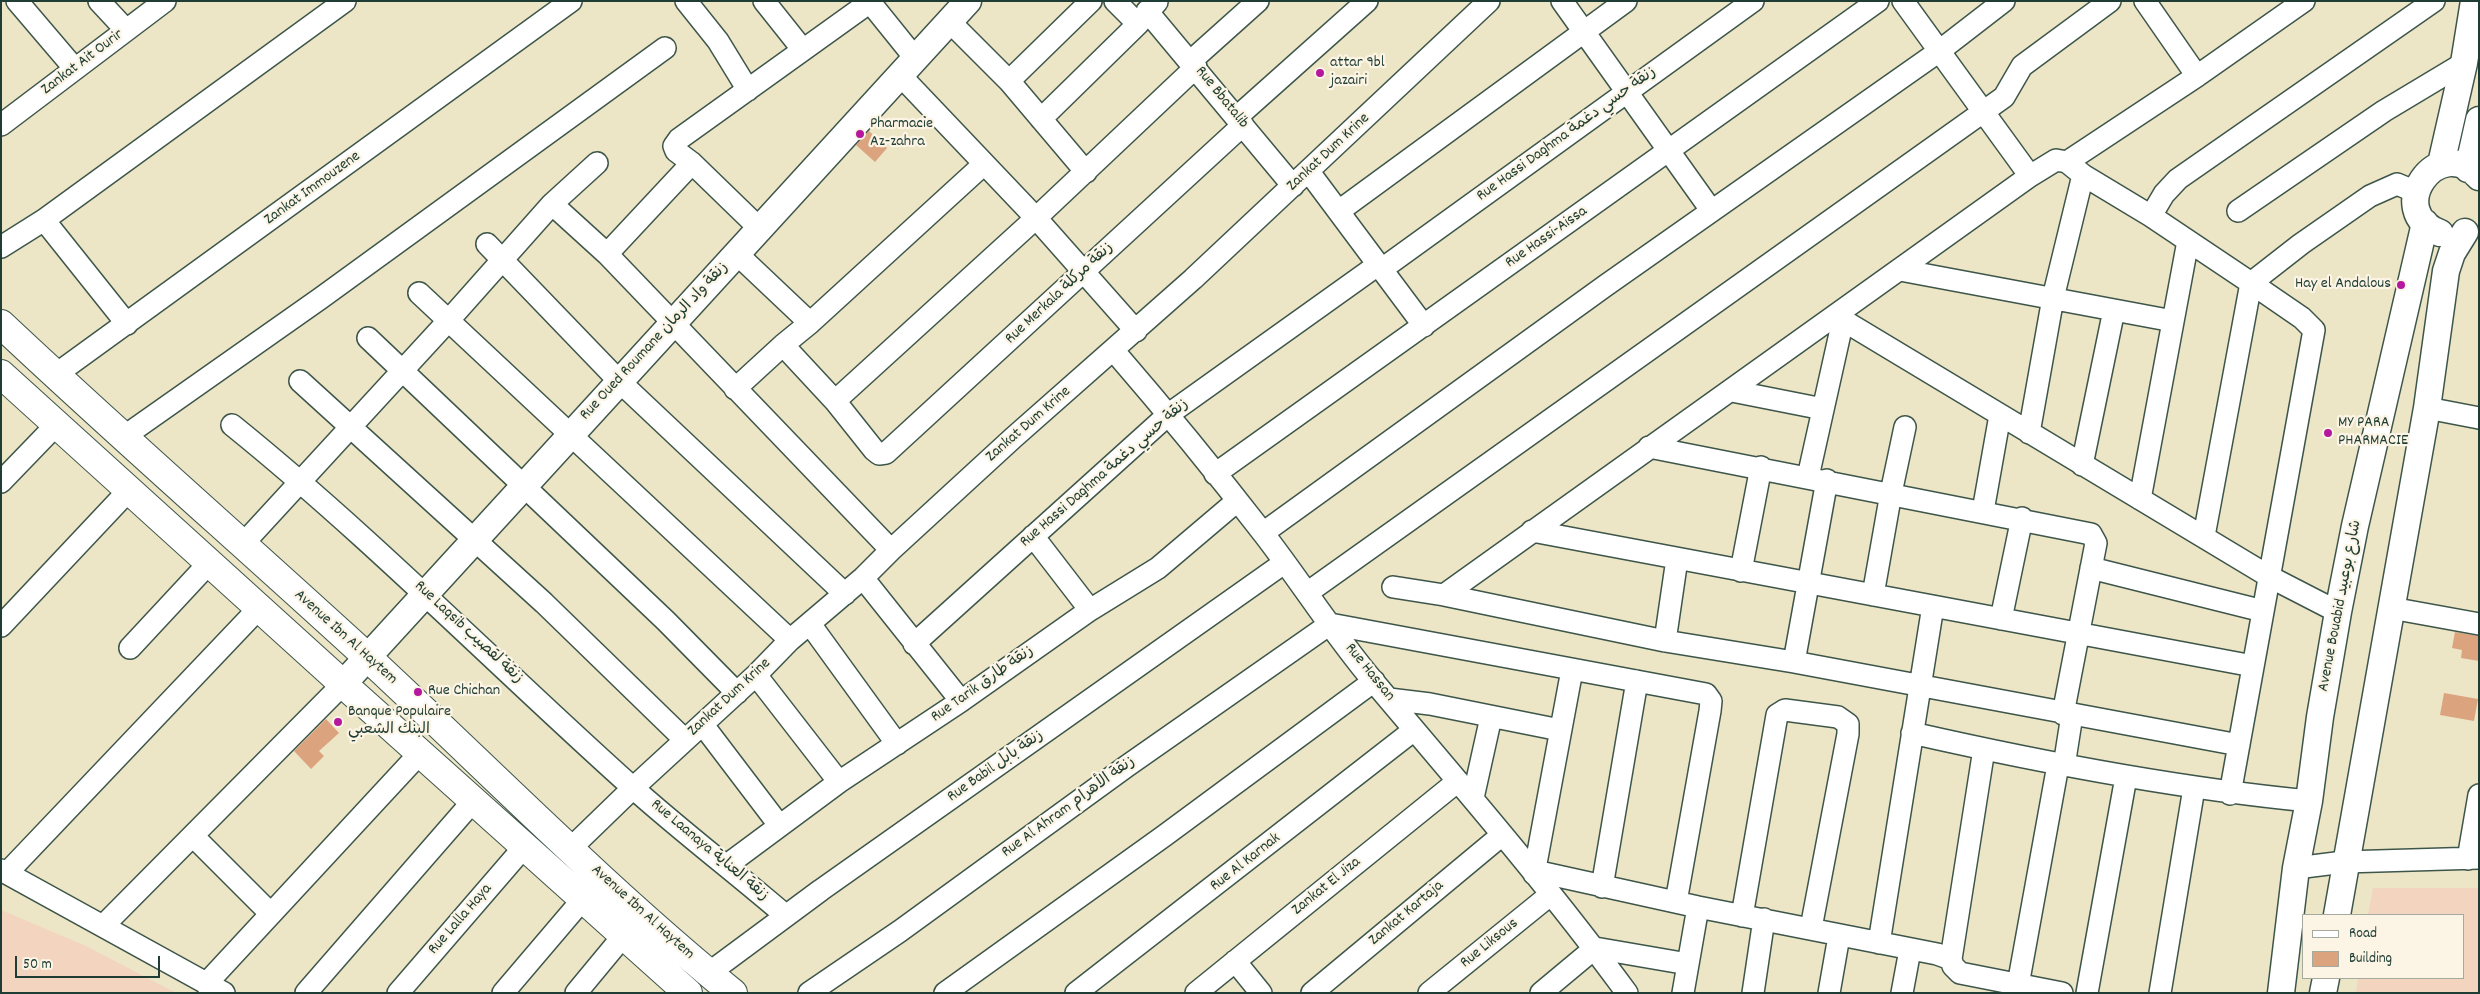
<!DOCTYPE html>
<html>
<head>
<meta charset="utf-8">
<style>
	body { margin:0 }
	#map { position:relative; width:2480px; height:994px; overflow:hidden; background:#ece5c6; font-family:Dekko,sans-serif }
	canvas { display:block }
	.frame { position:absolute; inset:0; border:2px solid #1f3d34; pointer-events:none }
	.legend { position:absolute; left:2302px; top:914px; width:162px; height:65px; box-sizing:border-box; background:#fcf5e5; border:1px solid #a4ab9e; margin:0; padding:6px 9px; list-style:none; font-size:15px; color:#1f3d34 }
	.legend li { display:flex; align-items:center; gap:10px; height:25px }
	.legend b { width:25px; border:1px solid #a4ab9e }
	.scale { position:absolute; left:15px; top:956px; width:145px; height:22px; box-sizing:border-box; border:2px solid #1f3d34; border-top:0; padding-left:6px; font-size:15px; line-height:18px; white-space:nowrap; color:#1f3d34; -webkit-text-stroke:4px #fcf5e5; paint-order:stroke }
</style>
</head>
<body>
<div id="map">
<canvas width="2480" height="994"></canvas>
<div class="frame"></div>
<ul class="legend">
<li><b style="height:6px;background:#fff"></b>Road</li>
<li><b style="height:14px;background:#dca37f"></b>Building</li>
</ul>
<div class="scale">50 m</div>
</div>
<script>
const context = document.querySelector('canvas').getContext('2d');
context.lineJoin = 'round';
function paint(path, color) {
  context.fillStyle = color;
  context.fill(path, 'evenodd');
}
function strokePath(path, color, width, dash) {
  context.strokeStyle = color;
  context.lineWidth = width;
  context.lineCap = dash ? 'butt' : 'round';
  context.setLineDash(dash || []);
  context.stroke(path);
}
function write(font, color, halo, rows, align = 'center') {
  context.font = font + ' Dekko,"Playpen Sans Arabic",sans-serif';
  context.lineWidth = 4.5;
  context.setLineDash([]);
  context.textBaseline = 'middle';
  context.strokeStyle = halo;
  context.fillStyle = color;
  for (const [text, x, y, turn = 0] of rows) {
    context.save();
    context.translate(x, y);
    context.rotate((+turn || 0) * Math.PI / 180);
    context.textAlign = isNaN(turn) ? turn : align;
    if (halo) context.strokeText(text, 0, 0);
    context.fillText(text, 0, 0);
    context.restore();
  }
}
const built = new Path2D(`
	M 2373,888 L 2479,888 L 2479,993 L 2356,993 L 2358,978 L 2464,978 L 2464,915 L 2368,915 Z
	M 1,910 L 86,946 L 176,993 L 1,993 Z`);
const building = new Path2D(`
	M 869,131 L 887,148 L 875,162 L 856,145 Z
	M 2455,632 L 2479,636 L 2479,661 L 2461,658 L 2462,650 L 2452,648 Z
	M 2444,693 L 2478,699 L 2474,721 L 2440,715 Z
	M 326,719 L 339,733 L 319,751 L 324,756 L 311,769 L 294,751 Z`);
const minor = new Path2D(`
	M 17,1 L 75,69
	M 99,1 L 126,30
	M 686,1 L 718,41 L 748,90
	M 764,1 L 803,50
	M 869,1 L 915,58
	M 1115,1 L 1138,24
	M 1562,1 L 1711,210
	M 1903,1 L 2030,176
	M 2145,1 L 2197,76
	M 1147,11 L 1293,186
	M 949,21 L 1009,81 L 1086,172
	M 1191,61 L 1258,1
	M 900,75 L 1036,218 L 1136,331
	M 1009,81 L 1091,1
	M 1237,117 L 1367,1
	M 1041,119 L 1138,24 L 1157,2
	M 1,125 L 165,1
	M 2067,162 L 2083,175 L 2151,216 L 2251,283 L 2302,318 L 2314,330 L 2230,794
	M 1309,172 L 1424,326
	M 552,204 L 607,254 L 891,550
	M 1339,211 L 1626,1
	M 2238,211 L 2384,111 L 2464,63
	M 2151,216 L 2164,194 L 2178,179 L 2434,1
	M 44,220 L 127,324
	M 759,228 L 692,163 L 676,151 L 674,146 L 679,139 L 870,2
	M 487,244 L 619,381 L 845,594
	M 1,247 L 44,220 L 345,1
	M 736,253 L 810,323
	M 607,254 L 692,163
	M 1382,269 L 1753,1
	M 1900,270 L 2173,321
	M 419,293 L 790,640
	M 1836,316 L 2270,577 L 2338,612
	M 368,338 L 666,621 L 737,693
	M 783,345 L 835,401 L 874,450 L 879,454 L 886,453 L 1243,125
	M 1114,351 C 1165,410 1215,471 1263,533 C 1301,582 1334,635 1374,682 C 1460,784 1548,885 1627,993
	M 55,375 L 571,1
	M 300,381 L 544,603 L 685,740
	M 735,389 L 783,345 L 810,323 L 984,164
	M 1732,391 L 1823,409
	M 835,401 L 1036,218 L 1196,67
	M 2427,408 L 2479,418
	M 232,425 C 372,538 498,667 632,787 C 681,831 735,872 785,915
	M 2029,433 L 2053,298 L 2083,175
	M 122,438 L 321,298 L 665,48
	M 1649,447 L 2091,534 L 2096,543 L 2063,714
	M 2082,465 L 2114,310
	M 1215,474 L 1878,1
	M 1808,477 L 1843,320
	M 1,482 L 56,425
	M 2140,499 L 2188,241
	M 1983,511 L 2000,415
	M 1532,531 L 2253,666
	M 1263,533 L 1605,286 L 1938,52 L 2004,1
	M 1033,536 L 1090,610
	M 2204,536 L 2251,283 L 2301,244 L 2370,196 L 2397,184 L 2416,192
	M 242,545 L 449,320 L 552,204 L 597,163
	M 2091,568 L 2263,611
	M 1741,571 L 1761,467
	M 863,578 L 961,701
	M 1393,587 L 1444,595 L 1665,641 L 1794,662 L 2239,745
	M 1307,593 L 2004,97 L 2022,66 L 2110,1
	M 1444,595 L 2030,176 L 2056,160 L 2067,162 L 2197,76 L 2304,1
	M 1873,595 L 1891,493 L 1905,427
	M 2391,608 L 2479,624
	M 2001,619 L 2022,518
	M 810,624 L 897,744
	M 1,626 L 130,489
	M 1665,641 L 1677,559
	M 914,644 L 1169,414 L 1379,264
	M 130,648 L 210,562
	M 1794,662 L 1827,480
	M 756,675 L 839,782
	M 1389,699 L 1430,704 L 1560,730
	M 703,725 L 779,825
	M 1912,733 C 2044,763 2175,788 2309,801
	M 2064,766 L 2072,715
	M 1473,798 L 1491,717
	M 193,836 L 271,914
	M 570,849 L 633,788 L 756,675 L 790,640 L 863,578 L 891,550 L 1013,438 L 1193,279 L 1489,1
	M 2468,859 L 2479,795
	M 727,865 L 839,782 L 961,701 L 1090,610 L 1158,568 L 1237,501
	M 2296,868 L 2344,862 L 2479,858
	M 1,870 L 224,993
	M 1535,871 L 1698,907 L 1937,954 L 1951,959 L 1953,966 L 1960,973 L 2062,993
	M 7,873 L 260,607
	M 1534,874 L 1572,670
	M 1602,887 L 1637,681
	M 1742,916 L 1777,715 L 1785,710 L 1838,717 L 1848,724 L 1848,734 L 1811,928
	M 104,925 L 343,684
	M 1879,943 L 1933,606
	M 1951,959 L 1984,749
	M 1235,961 L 1261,993
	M 709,973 L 821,890 L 1284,563
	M 206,984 L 421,752
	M 2018,985 L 2058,765
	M 306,993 L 474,800
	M 398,993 L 524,847
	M 503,993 L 583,899
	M 576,993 L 624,935
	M 809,993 L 900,931 L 1127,766 L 1330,624 L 1706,694 L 1711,701 L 1710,711 L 1676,902
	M 945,993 L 1164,836 L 1374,681
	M 1076,993 L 1414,730
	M 1196,993 L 1458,781
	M 1312,993 L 1502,835
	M 1429,993 L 1550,895
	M 1541,993 L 1595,948 L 1688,964
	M 1683,993 L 1698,907
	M 1753,993 L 1764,919
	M 1829,993 L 1839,936
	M 1902,993 L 1910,950
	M 2087,993 L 2126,777
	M 2160,993 L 2194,788`);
const tertiary = new Path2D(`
	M 2441,164 L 2464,63 L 2474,1
	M 2468,169 L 2479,120
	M 2440,233 C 2382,211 2439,131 2479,177
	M 343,684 L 968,1
	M 2337,915 L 2427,408 L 2446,271 L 2452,253 L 2465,232
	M 2281,993 L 2296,868 L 2309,801 L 2320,717 L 2338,612 L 2355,526 L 2425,223
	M 2323,993 L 2326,978`);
const secondary = new Path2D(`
	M 1,324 C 121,437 245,545 366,656 C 488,769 604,888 733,993
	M 1,374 L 343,684 L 688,993`);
const markers = [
	[1320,73,5,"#b5179e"],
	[860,134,5,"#b5179e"],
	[2401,285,5,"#b5179e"],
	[2328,433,5,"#b5179e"],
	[418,692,5,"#b5179e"],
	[338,722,5,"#b5179e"]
];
const streetNames = [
	["Zankat Ait Ourir",83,63,-37],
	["Rue Bbatalib",1221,98,51],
	["Rue Hassi Daghma زنقة حسي دغمة",1567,135,-36],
	["Zankat Dum Krine",1329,153,-43],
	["Zankat Immouzene",313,189,-36],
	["Rue Hassi-Aissa",1547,238,-35],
	["Rue Merkala زنقة مركلة",1060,294,-43],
	["Rue Oued Roumane زنقة واد الرمان",655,342,-47],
	["Zankat Dum Krine",1029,425,-41],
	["Rue Hassi Daghma زنقة حسي دغمة",1105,474,-41],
	["Avenue Bouabid شارع بوعبيد",2341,606,-79],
	["Rue Laqsib زنقة لقصيب",468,633,43],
	["Avenue Ibn Al Haytem",345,638,42],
	["Rue Hassan",1369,673,51],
	["Rue Tarik زنقة طارق",983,685,-35],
	["Zankat Dum Krine",730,698,-43],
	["Rue Babil زنقة بابل",996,767,-35],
	["Rue Al Ahram زنقة الأهرام",1069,808,-36],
	["Rue Laanaya زنقة العناية",709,851,40],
	["Rue Al Karnak",1246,863,-38],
	["Zankat El Jiza",1327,887,-39],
	["Avenue Ibn Al Haytem",642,913,42],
	["Zankat Kartaja",1407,914,-40],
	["Rue Lalla Haya",461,920,-49],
	["Rue Liksous",1490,944,-39]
];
const poiNames = [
	["attar 9bl",1330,64],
	["jazairi",1330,82],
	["Pharmacie",870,125],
	["Az-zahra",870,143],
	["Hay el Andalous",2391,285,"right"],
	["MY PARA",2338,424],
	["PHARMACIE",2338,442],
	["Rue Chichan",428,692],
	["Banque Populaire",348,713],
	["البنك الشعبي",348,731]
];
paint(built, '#f3d4bf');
paint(building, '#dca37f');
strokePath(minor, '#3e564a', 24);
strokePath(tertiary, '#3e564a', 29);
strokePath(secondary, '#3e564a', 30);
strokePath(minor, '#fff', 21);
strokePath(tertiary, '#fff', 26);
strokePath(secondary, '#fff', 28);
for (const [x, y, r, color] of markers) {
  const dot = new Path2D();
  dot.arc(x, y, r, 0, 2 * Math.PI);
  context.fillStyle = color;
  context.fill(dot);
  strokePath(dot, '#fcf5e5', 2);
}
write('16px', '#1f3d34', '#fcf5e5', streetNames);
write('16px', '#1f3d34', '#fcf5e5', poiNames, 'left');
</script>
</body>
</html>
